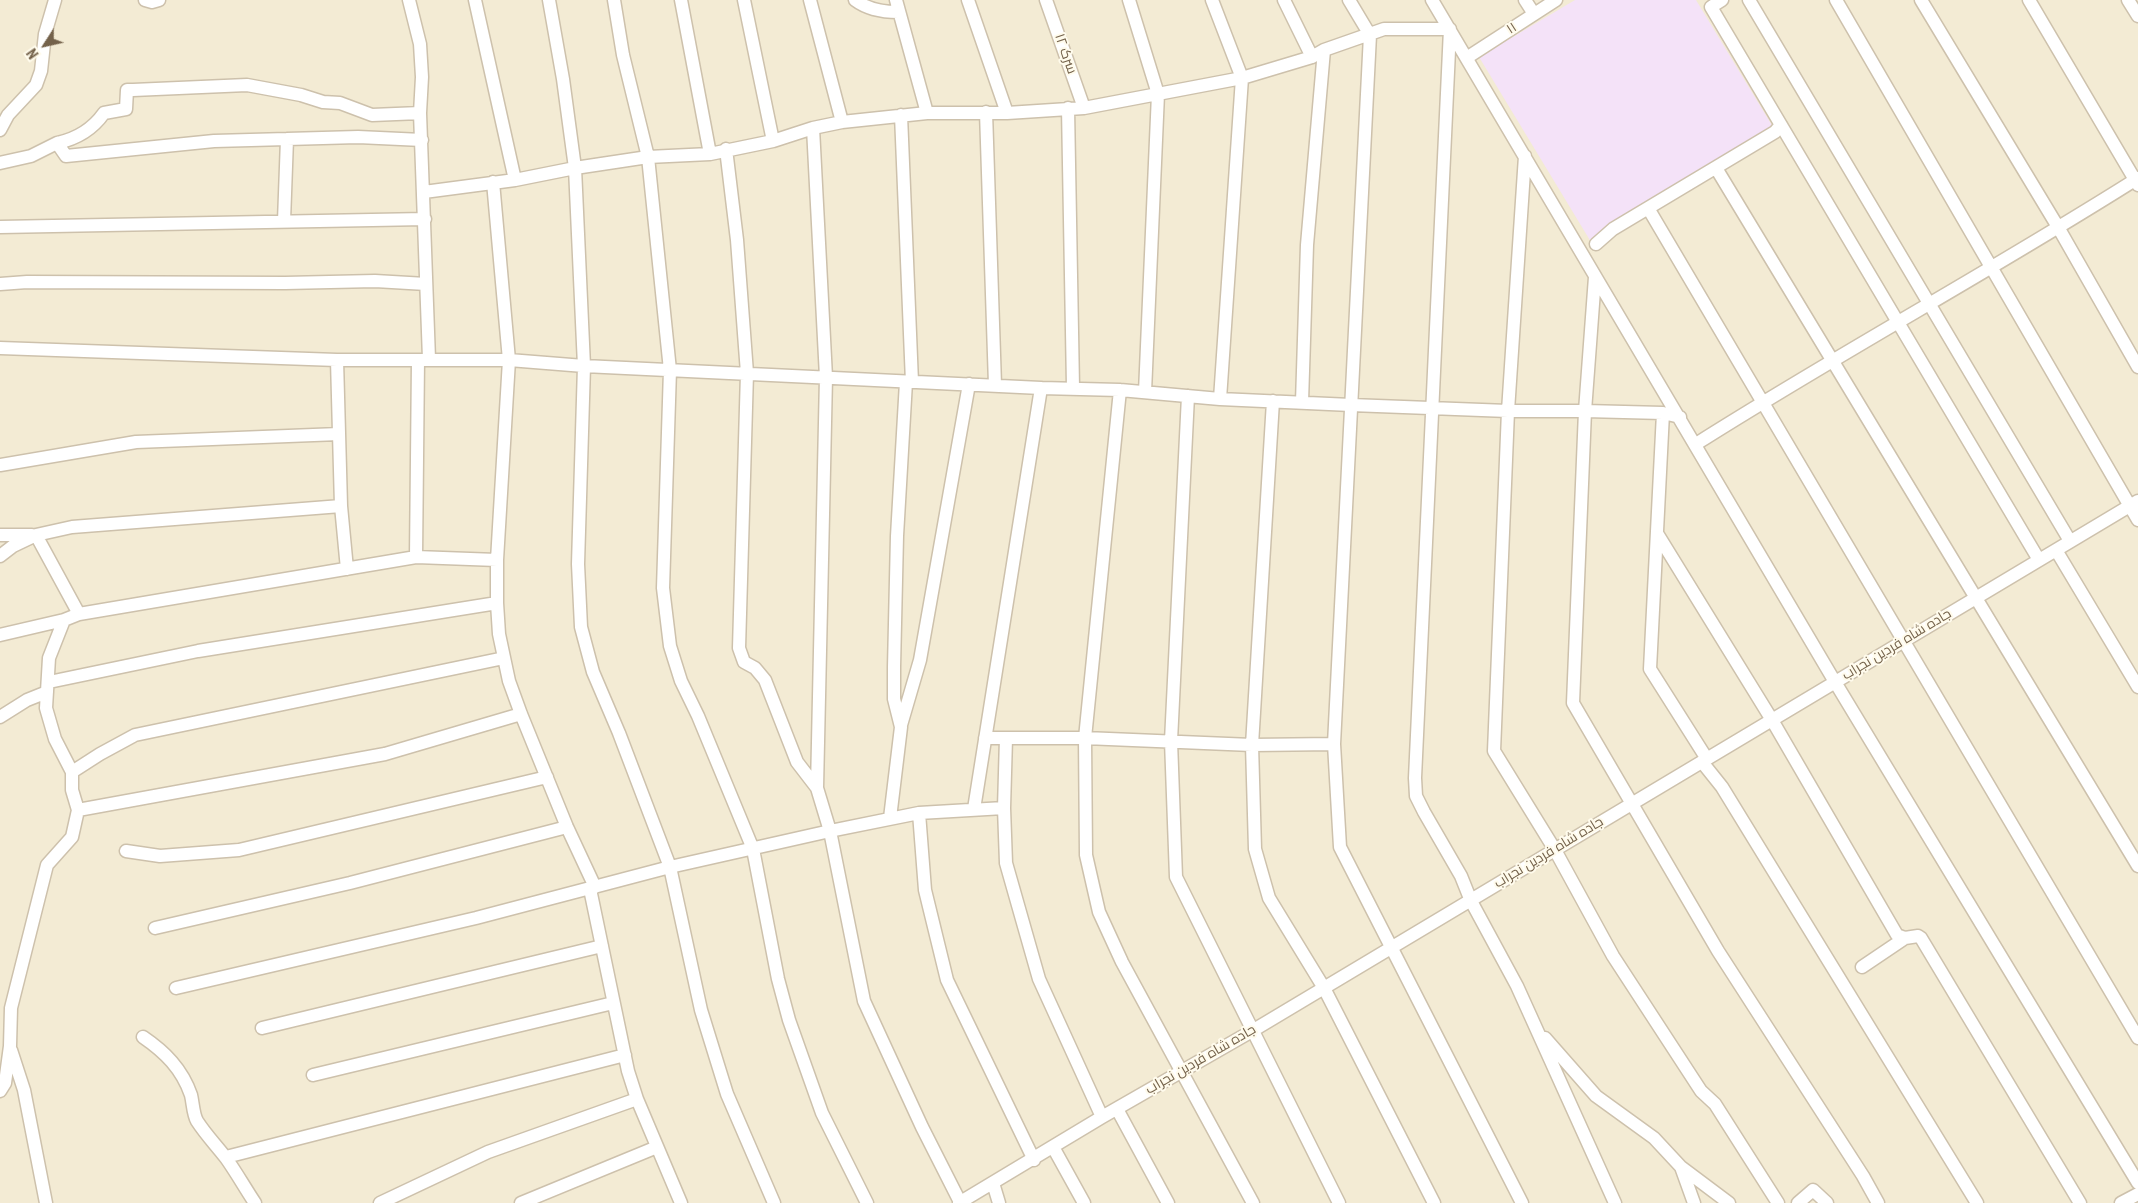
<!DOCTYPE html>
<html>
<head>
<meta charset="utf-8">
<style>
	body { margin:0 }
	#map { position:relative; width:2138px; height:1203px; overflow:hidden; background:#fcf8e5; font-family:"Roboto Condensed",sans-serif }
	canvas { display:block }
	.north { position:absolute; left:20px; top:20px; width:50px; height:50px; -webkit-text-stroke:4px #fffbec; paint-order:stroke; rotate:235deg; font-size:14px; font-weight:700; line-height:20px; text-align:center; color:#74624b }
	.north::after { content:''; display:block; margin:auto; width:18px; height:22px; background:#74624b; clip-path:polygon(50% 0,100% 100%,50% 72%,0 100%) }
</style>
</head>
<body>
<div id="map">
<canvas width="2138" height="1203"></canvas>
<div class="north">N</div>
</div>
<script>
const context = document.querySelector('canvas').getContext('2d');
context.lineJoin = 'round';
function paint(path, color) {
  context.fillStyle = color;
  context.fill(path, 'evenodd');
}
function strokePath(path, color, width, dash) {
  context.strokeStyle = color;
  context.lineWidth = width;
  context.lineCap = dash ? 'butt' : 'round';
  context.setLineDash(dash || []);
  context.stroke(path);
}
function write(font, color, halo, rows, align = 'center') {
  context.font = font + ' "Roboto Condensed",Cairo,sans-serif';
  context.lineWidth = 4;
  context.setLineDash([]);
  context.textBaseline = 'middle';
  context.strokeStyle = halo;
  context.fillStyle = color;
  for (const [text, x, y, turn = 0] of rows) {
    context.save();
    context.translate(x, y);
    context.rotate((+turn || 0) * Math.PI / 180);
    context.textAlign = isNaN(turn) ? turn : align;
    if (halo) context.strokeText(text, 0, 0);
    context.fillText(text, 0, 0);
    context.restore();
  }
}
const residential = new Path2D(`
	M 0,0 L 2138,0 L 2138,1203 L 0,1203 Z`);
const education = new Path2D(`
	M 1575,0 L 1696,0 L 1776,132 L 1591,242 L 1479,57 Z`);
const minor = new Path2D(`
	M 145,0 L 152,2 L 159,0
	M 409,0 L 420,44 L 422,77 L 420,113 L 429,359
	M 475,0 L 515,180
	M 549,0 L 563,79 L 575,168 L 584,366 L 578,564 L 581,627 L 593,672 L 619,733 L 670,867 L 701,1010 L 727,1094 L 774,1203
	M 614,0 L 623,55 L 648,157 L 670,370 L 663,588 L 670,646 L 681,681 L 698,716 L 753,849 L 778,979 L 789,1020 L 822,1113 L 867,1203
	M 681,0 L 710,154
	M 744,0 L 773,141
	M 810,0 L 842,122
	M 855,0 C 867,9 884,12 898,12
	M 896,0 L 927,113
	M 968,0 L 1007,113
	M 1046,0 L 1084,108
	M 1129,0 L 1158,94 L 1145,392
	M 1212,0 L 1242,78 L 1220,399
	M 1284,0 L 1312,57
	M 1349,0 L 1370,35 L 1334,744 L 1340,847 L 1522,1203
	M 1432,0 L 1835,682 L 2138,1183
	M 1525,0 L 1534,14
	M 1722,0 L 1711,7 L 2039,560
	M 1749,0 L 2070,541
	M 1836,0 L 2138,520
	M 1921,0 L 2058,227 L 2138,367
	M 2029,0 L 2138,185
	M 2128,0 L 2138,16
	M 1468,57 L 1556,0
	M 1068,108 L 1073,387
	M 986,112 L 995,385
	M 901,115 L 912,382
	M 813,128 L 826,377 L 817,788 L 830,831 L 864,1001 L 922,1127 L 960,1202
	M 0,130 L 8,115 L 36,85 L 41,71 L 45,34 L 55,0
	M 287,139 L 358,137 L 422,140
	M 57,143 C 76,139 92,130 104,113 L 126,109 L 127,90 L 133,90 L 247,85 L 301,95 L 323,102 L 340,103 L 372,115 L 420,113
	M 726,149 L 737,240 L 747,373 L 739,648 L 744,662 L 755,668 L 765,680 L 797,762 L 817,788
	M 1525,156 L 1508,411 L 1494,751 L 1555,850 L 1613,956 L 1701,1091 L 1715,1104 L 1778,1203
	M 0,163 L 31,156 L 57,143 L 66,156 L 214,141 L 287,139 L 284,221
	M 1716,168 L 2138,866
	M 493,182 L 509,360 L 497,560 L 497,603 L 499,634 L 509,681 L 521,714 L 567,827 L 595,887
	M 424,192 L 515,180 L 575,168 L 648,157 L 710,154 L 773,141 L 813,128 L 842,122 L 927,113 L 1007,113 L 1084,108 L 1242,78 L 1312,57 L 1324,50 L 1384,29 L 1450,29 L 1415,778 L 1416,796 L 1424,812 L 1461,876 L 1471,901 L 1517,986 L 1615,1203
	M 1648,208 L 2138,1038
	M 0,227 L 425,219
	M 1596,244 L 1613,229 L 1775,132 L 1781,125
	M 1595,277 L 1585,411 L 1573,703 L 1718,951 L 1863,1176 L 1878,1203
	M 0,284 L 27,282 L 285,283 L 375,281 L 426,284
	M 0,348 L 337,360 L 509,360 L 584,366 L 1041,388 L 1120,390 L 1220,399 L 1351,405 L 1508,411 L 1585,411 L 1663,413 L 1680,417
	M 337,360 L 341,506 L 347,569
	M 1120,390 L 1085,738 L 1086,855 L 1099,912 L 1122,962 L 1253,1203
	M 1188,396 L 1171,741 L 1176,877 L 1339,1203
	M 1273,401 L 1252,745 L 1255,849 L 1269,898 L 1324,988 L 1434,1203
	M 1302,402 L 1307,245 L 1324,50
	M 1663,413 L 1650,669 L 1707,759
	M 1696,444 C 1841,352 1993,270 2138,178
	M 0,465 L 136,442 L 339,434
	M 0,535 L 32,535
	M 1658,535 L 1772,720 L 1897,935 L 1905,938 L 1918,936 L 1921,938 L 2080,1203
	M 2056,550 L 2138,687
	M 0,556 L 13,546 L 36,535
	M 416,557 L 418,360
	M 79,614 L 416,557 L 497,560
	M 0,635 L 64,620
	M 49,682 L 198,651 L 497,603
	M 0,717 L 27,700 L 47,692
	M 901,725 L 920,660 L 969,384
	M 985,738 L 1085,738 L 1252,745 L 1334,744
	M 1702,762 L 1722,787 L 1977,1203
	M 72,772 L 100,754 L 135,735 L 504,658
	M 1004,808 L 1006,738
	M 974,809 L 1041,388
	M 78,810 L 385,754 L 521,714
	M 919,813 L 925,890 L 947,980 L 1034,1160
	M 890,818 L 901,727 L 894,699 L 894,667 L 897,536 L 906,382
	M 126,851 L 160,856 L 239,850 L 547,777
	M 590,889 L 628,1071 L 637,1099 L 681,1203
	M 155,928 L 350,883 L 567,827
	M 1862,967 L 1905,938
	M 176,988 L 476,918 L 670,867 L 830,831 L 919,813 L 1004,808 L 1006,863 L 1039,979 L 1102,1117
	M 262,1028 L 602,946
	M 143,1037 C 165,1052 182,1069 191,1095 C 193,1103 193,1114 197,1121 C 206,1135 216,1145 226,1158 C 236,1172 245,1188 255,1203
	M 1545,1038 L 1596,1096 L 1654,1138 L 1681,1167 L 1729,1203
	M 11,1050 L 24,1090 L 46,1203
	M 313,1075 L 613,1003
	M 0,1091 L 5,1083 L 10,1046 L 11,1008 L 47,865 L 72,837 L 78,810 L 72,790 L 72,772 L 55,739 L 46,708 L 49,658 L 64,620 L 79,614 L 36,535 L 72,527 L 341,506
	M 1117,1109 L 1168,1203
	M 1053,1147 L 1084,1203
	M 226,1157 L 625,1055
	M 1681,1167 L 1694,1203
	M 993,1183 L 999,1203
	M 380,1203 L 488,1152 L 637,1099
	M 521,1203 L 657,1147
	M 959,1203 L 1102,1117 L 1252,1031 L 2138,501
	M 1798,1203 L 1813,1190 L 1827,1203
	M 2121,1203 L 2138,1194`);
const streetNames = [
	["۱۱",1512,29,-33],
	["سرک ۱۲",1065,54,71],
	["جاده شاه فردین نجراب",1897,645,-31],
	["جاده شاه فردین نجراب",1549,853,-31],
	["جاده شاه فردین نجراب",1201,1060,-30]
];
paint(residential, '#f3ebd4');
paint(education, '#f4e2f8');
strokePath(minor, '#cdc1ac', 15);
strokePath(minor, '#fff', 12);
write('14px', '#74624b', '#fffbec', streetNames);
</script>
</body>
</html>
